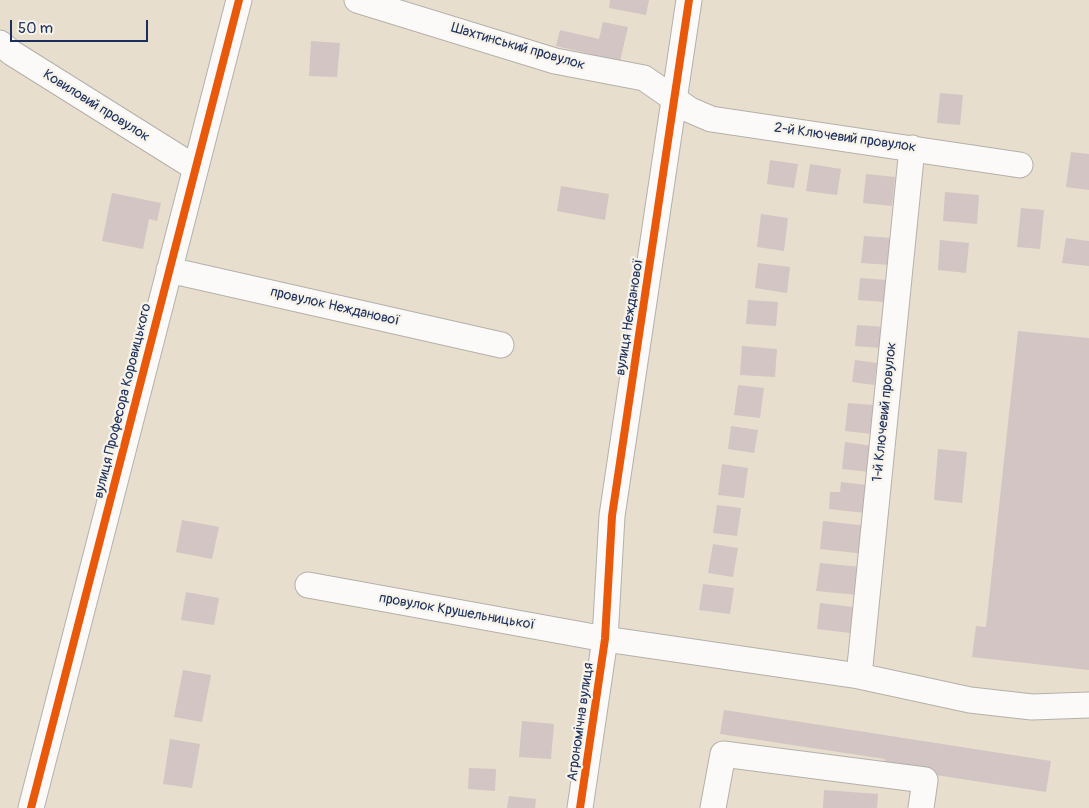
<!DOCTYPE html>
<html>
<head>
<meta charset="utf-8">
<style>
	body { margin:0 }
	#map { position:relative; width:1089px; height:808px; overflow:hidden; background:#e8dece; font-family:Pangolin,sans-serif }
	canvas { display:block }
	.scale { position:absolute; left:10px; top:20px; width:138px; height:22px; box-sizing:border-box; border:2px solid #1b2f5e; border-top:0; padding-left:6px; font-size:15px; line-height:18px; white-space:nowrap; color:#1b2f5e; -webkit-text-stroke:4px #f7f3e8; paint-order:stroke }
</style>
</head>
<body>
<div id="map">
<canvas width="1089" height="808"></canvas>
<div class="scale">50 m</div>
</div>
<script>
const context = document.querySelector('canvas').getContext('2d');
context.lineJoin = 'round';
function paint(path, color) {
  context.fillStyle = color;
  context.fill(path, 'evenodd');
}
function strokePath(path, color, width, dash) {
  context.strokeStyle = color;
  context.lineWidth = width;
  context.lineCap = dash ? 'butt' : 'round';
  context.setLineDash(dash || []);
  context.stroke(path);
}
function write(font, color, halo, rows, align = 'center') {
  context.font = font + ' Pangolin,sans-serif';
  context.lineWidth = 4.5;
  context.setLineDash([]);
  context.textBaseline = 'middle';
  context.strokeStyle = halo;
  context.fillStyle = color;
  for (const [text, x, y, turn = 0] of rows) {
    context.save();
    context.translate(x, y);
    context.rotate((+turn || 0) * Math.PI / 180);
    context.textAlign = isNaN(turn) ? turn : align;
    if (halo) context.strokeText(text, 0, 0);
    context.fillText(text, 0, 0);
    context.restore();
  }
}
const building = new Path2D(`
	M 610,0 L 649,0 L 646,15 L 609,8 Z
	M 603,22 L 628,27 L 620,61 L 556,46 L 560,30 L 599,39 Z
	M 311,41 L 340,43 L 337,77 L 309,76 Z
	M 940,93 L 963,95 L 960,125 L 937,123 Z
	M 1071,152 L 1089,154 L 1089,190 L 1066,187 Z
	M 770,160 L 798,164 L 794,188 L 767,184 Z
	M 810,164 L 841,169 L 837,195 L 806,191 Z
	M 866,174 L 895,177 L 892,206 L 863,203 Z
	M 561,186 L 609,194 L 605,220 L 557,211 Z
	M 945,192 L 979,195 L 977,224 L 943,221 Z
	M 112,193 L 161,203 L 157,221 L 149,219 L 143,249 L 102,241 Z
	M 1021,208 L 1044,210 L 1040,249 L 1017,247 Z
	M 761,214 L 788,218 L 784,251 L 757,247 Z
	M 864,236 L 892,238 L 890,265 L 861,263 Z
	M 1066,238 L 1089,241 L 1089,266 L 1062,263 Z
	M 940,240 L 969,243 L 966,273 L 938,270 Z
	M 758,263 L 790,267 L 787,293 L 755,288 Z
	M 860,278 L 887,280 L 885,302 L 858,300 Z
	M 748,300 L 778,302 L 776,326 L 746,324 Z
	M 857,325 L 884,327 L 882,348 L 855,346 Z
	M 1018,331 L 1089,338 L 1089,670 L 972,657 L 976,626 L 986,627 Z
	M 742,346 L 777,349 L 775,377 L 740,375 Z
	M 855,360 L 877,363 L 874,385 L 852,382 Z
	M 738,385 L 764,388 L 760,418 L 734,415 Z
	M 848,403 L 874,405 L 872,434 L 845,431 Z
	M 731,426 L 758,430 L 754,453 L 728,449 Z
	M 845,442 L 873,446 L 870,472 L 842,469 Z
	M 938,449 L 967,452 L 962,503 L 934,500 Z
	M 722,464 L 748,468 L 744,498 L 718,495 Z
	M 841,482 L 867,485 L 865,513 L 829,509 L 830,492 L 840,492 Z
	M 717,505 L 741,508 L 737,536 L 713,533 Z
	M 182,520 L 219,527 L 212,559 L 176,552 Z
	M 823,521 L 868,526 L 865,554 L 820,549 Z
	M 713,544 L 738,548 L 733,577 L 708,573 Z
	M 820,563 L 861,567 L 858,595 L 816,591 Z
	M 703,584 L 734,588 L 730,614 L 699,610 Z
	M 186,592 L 219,598 L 214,625 L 181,620 Z
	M 820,603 L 853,607 L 850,633 L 817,629 Z
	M 183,670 L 211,675 L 202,722 L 174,717 Z
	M 724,710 L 1051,761 L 1046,792 L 884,767 L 885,759 L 720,734 Z
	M 522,721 L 554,724 L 551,759 L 519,757 Z
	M 170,739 L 200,744 L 192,788 L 163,784 Z
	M 469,768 L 496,769 L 495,791 L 468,789 Z
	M 824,790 L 878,794 L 877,808 L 823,808 Z
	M 509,796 L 536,799 L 535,808 L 507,808 Z`);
const minor = new Path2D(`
	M 357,0 L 555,61 L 644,78 L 690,110 L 711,119 L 1020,165
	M 0,43 L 12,53 L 194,167
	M 169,270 L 501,345
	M 308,585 L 605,639 L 859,676 L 970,700 L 1032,707 L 1089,705
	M 859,676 L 912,148
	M 31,808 L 239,0
	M 580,808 L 605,639 L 612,516 L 689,0
	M 713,808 L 723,754 L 925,780 L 921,808`);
const cycleway = new Path2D(`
	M 31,808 L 239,0
	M 580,808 L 605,639 L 612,516 L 689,0`);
const streetNames = [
	["Шахтинський провулок",518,47,16],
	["Ковиловий провулок",96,106,32],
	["2-й Ключевий провулок",845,138,8],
	["провулок Нежданової",335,307,13],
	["вулиця Нежданової",630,317,-81],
	["вулиця Професора Коровицького",123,401,-76],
	["1-й Ключевий провулок",885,412,-84],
	["провулок Крушельницької",457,612,10],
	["Агрономічна вулиця",581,722,-82]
];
paint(building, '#d2c5c3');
strokePath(minor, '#b4b0aa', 27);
strokePath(minor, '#fcfaf8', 25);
strokePath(cycleway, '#e8590c', 8);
write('14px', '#1b2f5e', '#f7f3e8', streetNames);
</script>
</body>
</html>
